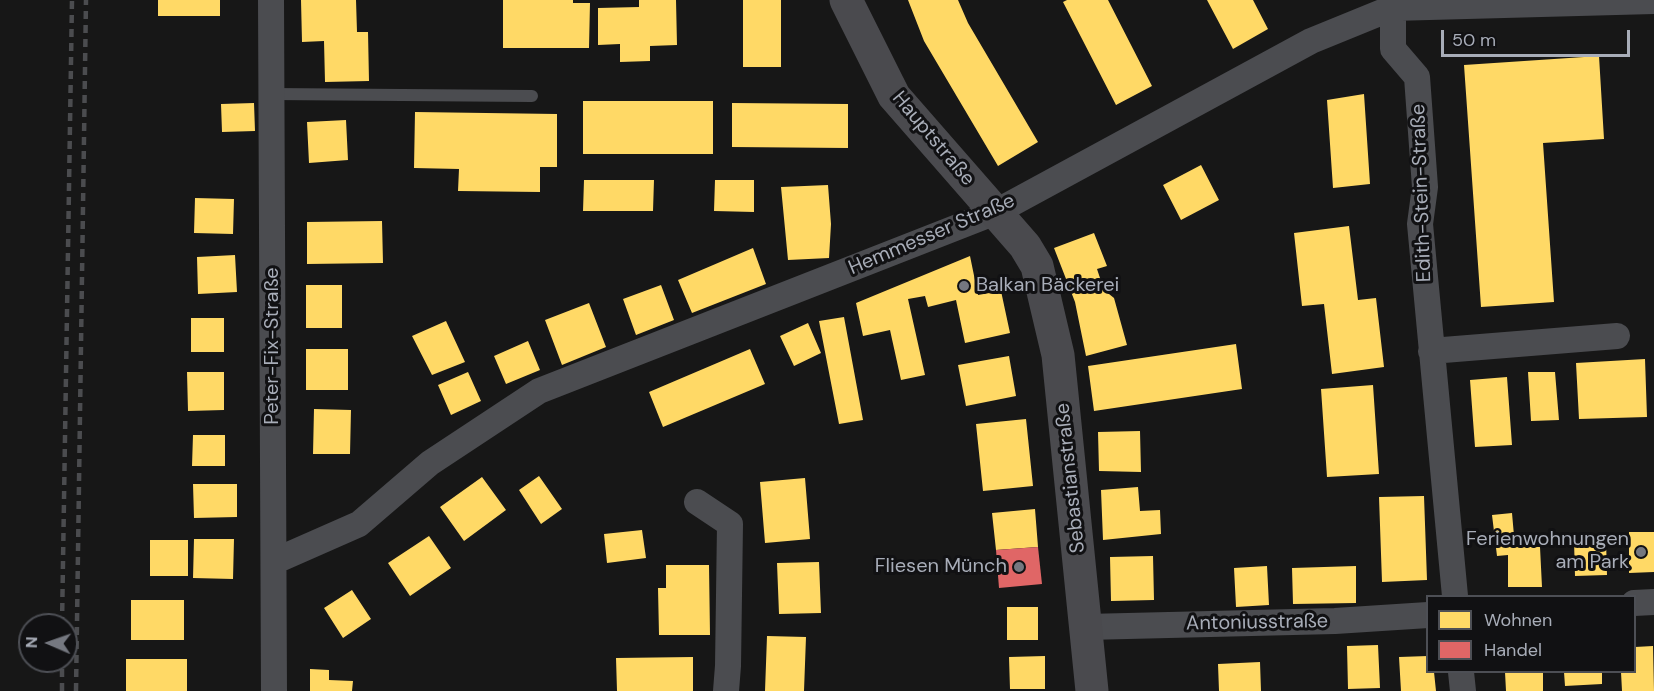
<!DOCTYPE html>
<html>
<head>
<meta charset="utf-8">
<style>
	body { margin:0 }
	#map { position:relative; width:1654px; height:691px; overflow:hidden; background:#171717; font-family:"DM Sans",sans-serif }
	canvas { display:block }
	.legend { position:absolute; left:1426px; top:595px; width:210px; height:78px; box-sizing:border-box; background:#111113; border:2px solid #4d4f55; margin:0; padding:8px 10px; list-style:none; font-size:18px; color:#a8adb8 }
	.legend li { display:flex; align-items:center; gap:12px; height:30px }
	.legend b { width:30px; border:2px solid #4d4f55 }
	.north { position:absolute; left:18px; top:613px; width:60px; height:60px; box-sizing:border-box; background:#111113; border:2px solid #4d4f55; border-radius:50%; rotate:272deg; font-size:16px; font-weight:700; line-height:24px; text-align:center; color:#a8adb8 }
	.north::after { content:''; display:block; margin:auto; width:21px; height:27px; background:#757880; clip-path:polygon(50% 0,100% 100%,50% 72%,0 100%) }
	.scale { position:absolute; left:1441px; top:30px; width:189px; height:27px; box-sizing:border-box; border:3px solid #a8adb8; border-top:0; padding-left:8px; font-size:18px; line-height:21px; white-space:nowrap; color:#a8adb8; -webkit-text-stroke:4px #111113; paint-order:stroke }
</style>
</head>
<body>
<div id="map">
<canvas width="1654" height="691"></canvas>
<ul class="legend">
<li><b style="height:16px;background:#ffd966"></b>Wohnen</li>
<li><b style="height:16px;background:#e06666"></b>Handel</li>
</ul>
<div class="north">N</div>
<div class="scale">50 m</div>
</div>
<script>
const context = document.querySelector('canvas').getContext('2d');
context.lineJoin = 'round';
function paint(path, color) {
  context.fillStyle = color;
  context.fill(path, 'evenodd');
}
function strokePath(path, color, width, dash) {
  context.strokeStyle = color;
  context.lineWidth = width;
  context.lineCap = dash ? 'butt' : 'round';
  context.setLineDash(dash || []);
  context.stroke(path);
}
function write(font, color, halo, rows, align = 'center') {
  context.font = font + ' "DM Sans",sans-serif';
  context.lineWidth = 6;
  context.setLineDash([]);
  context.textBaseline = 'middle';
  context.strokeStyle = halo;
  context.fillStyle = color;
  for (const [text, x, y, turn = 0] of rows) {
    context.save();
    context.translate(x, y);
    context.rotate((+turn || 0) * Math.PI / 180);
    context.textAlign = isNaN(turn) ? turn : align;
    if (halo) context.strokeText(text, 0, 0);
    context.fillText(text, 0, 0);
    context.restore();
  }
}
const homes = new Path2D(`
	M 158,0 L 220,0 L 220,16 L 158,16 Z
	M 301,0 L 356,0 L 357,32 L 368,32 L 369,81 L 325,82 L 324,41 L 302,42 Z
	M 503,0 L 573,0 L 573,3 L 590,3 L 589,48 L 503,48 Z
	M 639,0 L 676,0 L 677,45 L 650,46 L 650,61 L 620,62 L 620,44 L 598,45 L 598,8 L 639,7 Z
	M 743,0 L 781,0 L 781,67 L 743,67 Z
	M 908,0 L 958,0 L 968,23 L 1038,142 L 998,166 L 924,41 Z
	M 1067,0 L 1108,0 L 1152,86 L 1116,105 L 1063,2 Z
	M 1207,0 L 1253,0 L 1268,29 L 1233,49 Z
	M 1599,56 L 1604,139 L 1543,143 L 1554,302 L 1481,307 L 1464,65 Z
	M 1364,94 L 1370,184 L 1333,188 L 1327,100 Z
	M 583,101 L 713,101 L 713,154 L 583,154 Z
	M 254,103 L 255,131 L 222,132 L 221,104 Z
	M 732,103 L 848,104 L 848,148 L 732,147 Z
	M 415,112 L 557,114 L 557,167 L 540,167 L 540,192 L 458,191 L 459,169 L 414,168 Z
	M 346,120 L 348,160 L 309,163 L 307,122 Z
	M 1201,165 L 1219,200 L 1181,220 L 1163,185 Z
	M 584,180 L 654,180 L 653,211 L 583,211 Z
	M 715,180 L 754,180 L 754,212 L 714,211 Z
	M 828,185 L 831,224 L 829,258 L 788,260 L 781,187 Z
	M 195,198 L 234,199 L 233,234 L 194,233 Z
	M 382,221 L 383,263 L 307,264 L 307,222 Z
	M 1349,226 L 1358,300 L 1376,298 L 1384,367 L 1332,374 L 1324,304 L 1302,306 L 1294,233 Z
	M 1094,233 L 1107,266 L 1097,269 L 1104,290 L 1114,298 L 1127,345 L 1086,356 L 1075,302 L 1054,248 Z
	M 753,248 L 766,284 L 692,313 L 678,280 Z
	M 235,255 L 237,292 L 198,294 L 197,257 Z
	M 970,256 L 978,295 L 1001,291 L 1010,333 L 965,343 L 956,300 L 928,307 L 925,296 L 908,299 L 925,375 L 901,380 L 890,330 L 863,336 L 856,303 Z
	M 306,285 L 342,285 L 342,328 L 306,328 Z
	M 661,285 L 674,320 L 636,335 L 623,299 Z
	M 589,303 L 606,347 L 562,365 L 545,320 Z
	M 844,317 L 863,420 L 839,424 L 819,321 Z
	M 191,318 L 224,318 L 224,352 L 191,352 Z
	M 446,321 L 465,362 L 432,375 L 412,336 Z
	M 808,323 L 821,353 L 794,366 L 780,336 Z
	M 528,341 L 540,370 L 506,384 L 494,356 Z
	M 1236,344 L 1242,389 L 1094,411 L 1088,366 Z
	M 306,349 L 348,349 L 348,390 L 306,390 Z
	M 750,349 L 765,384 L 663,427 L 649,392 Z
	M 1009,356 L 1016,396 L 966,406 L 958,365 Z
	M 1645,359 L 1647,417 L 1579,419 L 1576,363 Z
	M 187,372 L 224,372 L 224,410 L 188,411 Z
	M 468,372 L 481,401 L 451,415 L 438,385 Z
	M 1528,372 L 1555,372 L 1559,420 L 1531,421 Z
	M 1507,377 L 1512,445 L 1475,447 L 1470,380 Z
	M 1373,385 L 1379,474 L 1327,477 L 1321,389 Z
	M 314,409 L 351,410 L 350,454 L 313,454 Z
	M 1026,419 L 1033,486 L 983,491 L 976,424 Z
	M 1140,431 L 1141,472 L 1099,471 L 1098,432 Z
	M 193,435 L 225,435 L 225,466 L 192,466 Z
	M 539,476 L 562,509 L 541,524 L 519,490 Z
	M 482,477 L 506,510 L 464,541 L 440,507 Z
	M 805,478 L 810,539 L 765,543 L 760,482 Z
	M 193,484 L 237,484 L 237,517 L 194,518 Z
	M 1138,487 L 1140,511 L 1160,510 L 1161,534 L 1103,540 L 1101,490 Z
	M 1424,496 L 1427,580 L 1382,582 L 1379,497 Z
	M 1035,509 L 1038,547 L 996,550 L 992,513 Z
	M 1512,513 L 1515,547 L 1540,547 L 1542,587 L 1508,587 L 1508,555 L 1497,556 L 1492,515 Z
	M 642,530 L 646,558 L 607,563 L 604,534 Z
	M 1629,532 L 1654,532 L 1654,572 L 1629,573 Z
	M 429,536 L 451,568 L 410,596 L 388,563 Z
	M 194,539 L 234,539 L 233,579 L 193,578 Z
	M 150,540 L 188,540 L 188,576 L 150,576 Z
	M 1606,540 L 1607,575 L 1575,576 L 1574,541 Z
	M 1153,556 L 1154,600 L 1111,601 L 1110,557 Z
	M 819,562 L 821,613 L 779,614 L 777,563 Z
	M 666,565 L 709,565 L 710,635 L 659,635 L 658,588 L 666,588 Z
	M 1267,566 L 1269,605 L 1236,607 L 1234,568 Z
	M 1356,566 L 1356,603 L 1293,604 L 1292,568 Z
	M 352,590 L 371,619 L 343,638 L 324,608 Z
	M 131,600 L 184,600 L 184,640 L 131,640 Z
	M 1007,607 L 1038,607 L 1038,640 L 1007,640 Z
	M 767,636 L 806,637 L 804,691 L 765,691 Z
	M 1378,645 L 1380,688 L 1348,689 L 1347,646 Z
	M 1653,646 L 1654,691 L 1622,691 L 1621,672 L 1635,672 L 1635,647 Z
	M 1045,656 L 1045,689 L 1010,689 L 1009,657 Z
	M 1428,656 L 1428,672 L 1434,672 L 1436,691 L 1401,691 L 1399,657 Z
	M 693,657 L 693,691 L 617,691 L 616,658 Z
	M 126,659 L 187,659 L 187,691 L 126,691 Z
	M 1260,662 L 1261,691 L 1219,691 L 1218,664 Z
	M 310,669 L 329,670 L 329,680 L 353,681 L 352,691 L 310,691 Z
	M 1505,672 L 1543,672 L 1543,691 L 1506,691 Z
	M 1564,672 L 1602,672 L 1602,684 L 1565,686 Z`);
const shops = new Path2D(`
	M 1038,547 L 1042,584 L 999,588 L 996,550 Z`);
const lane = new Path2D(`
	M 272,94 L 532,96`);
const street = new Path2D(`
	M 271,0 L 274,691
	M 1393,0 L 1393,49 L 1417,77 L 1425,187 L 1420,224 L 1455,596
	M 1431,351 L 1617,336
	M 697,502 L 730,524 L 728,666 L 726,691
	M 275,561 L 359,524 L 430,463 L 539,391 L 996,212 L 1311,41 L 1392,8 L 1654,1
	M 1634,603 L 1654,602
	M 1086,627 L 1335,621 L 1428,615
	M 1461,672 L 1463,691`);
const secondary = new Path2D(`
	M 846,0 L 894,96 L 1025,246 L 1037,266 L 1058,355 L 1092,691`);
const rail = new Path2D(`
	M 62,625 L 72,0
	M 62,691 L 62,661
	M 76,691 L 86,0`);
const markers = [
	[964,286,6,"#757880"],
	[1641,552,6,"#757880"],
	[1019,567,6,"#757880"]
];
const streetNames = [
	["Hauptstraße",933,139,50],
	["Edith-Stein-Straße",1422,193,-92],
	["Hemmesser Straße",932,235,-23],
	["Peter-Fix-Straße",273,346,-90],
	["Sebastianstraße",1071,478,-96],
	["Antoniusstraße",1257,623,-1]
];
const poiNames = [
	["Balkan Bäckerei",976,286,"left"],
	["Ferienwohnungen",1629,540],
	["am Park",1629,563],
	["Fliesen Münch",1007,567]
];
paint(homes, '#ffd966');
paint(shops, '#e06666');
strokePath(lane, '#4b4c50', 12);
strokePath(street, '#4b4c50', 26);
strokePath(secondary, '#4a4a4e', 33);
strokePath(rail, '#4b4c4f', 4.5, [8, 6]);
for (const [x, y, r, color] of markers) {
  const dot = new Path2D();
  dot.arc(x, y, r, 0, 2 * Math.PI);
  context.fillStyle = color;
  context.fill(dot);
  strokePath(dot, '#111113', 2);
}
write('20px', '#a8adb8', '#111113', streetNames);
write('20px', '#a8adb8', '#111113', poiNames, 'right');
</script>
</body>
</html>
